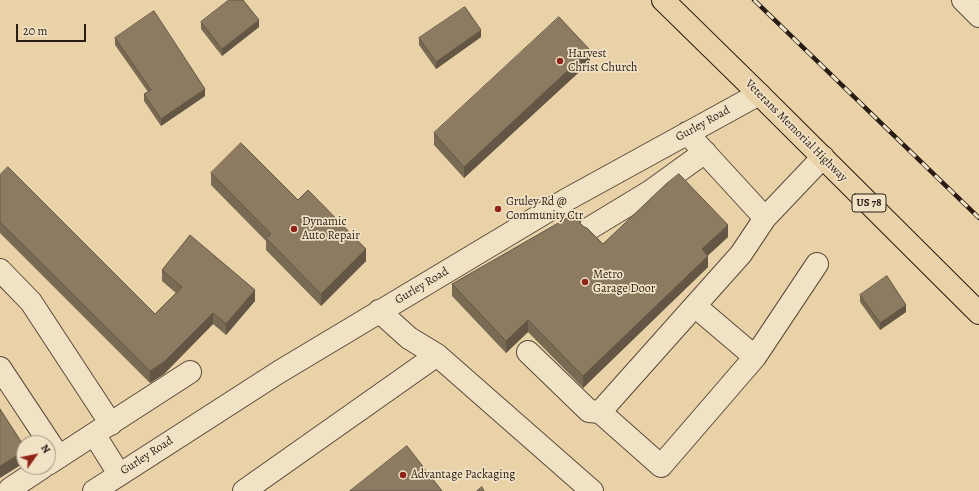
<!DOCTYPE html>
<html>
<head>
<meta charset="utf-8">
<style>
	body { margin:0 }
	#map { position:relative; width:979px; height:491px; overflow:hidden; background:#ead2a8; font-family:Alegreya,serif }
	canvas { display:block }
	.north { position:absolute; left:16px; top:435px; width:40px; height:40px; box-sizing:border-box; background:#f1e2c6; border:1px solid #a1937f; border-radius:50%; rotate:57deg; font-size:11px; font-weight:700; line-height:16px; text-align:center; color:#291c14 }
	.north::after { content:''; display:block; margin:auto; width:14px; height:18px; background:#8f2418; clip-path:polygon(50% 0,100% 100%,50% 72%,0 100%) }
	.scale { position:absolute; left:16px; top:24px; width:70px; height:18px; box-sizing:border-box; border:2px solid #291c14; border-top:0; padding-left:5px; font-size:12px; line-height:14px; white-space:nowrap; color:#291c14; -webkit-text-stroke:3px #f1e2c6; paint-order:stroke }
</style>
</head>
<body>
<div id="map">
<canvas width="979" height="491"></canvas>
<div class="north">N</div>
<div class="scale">20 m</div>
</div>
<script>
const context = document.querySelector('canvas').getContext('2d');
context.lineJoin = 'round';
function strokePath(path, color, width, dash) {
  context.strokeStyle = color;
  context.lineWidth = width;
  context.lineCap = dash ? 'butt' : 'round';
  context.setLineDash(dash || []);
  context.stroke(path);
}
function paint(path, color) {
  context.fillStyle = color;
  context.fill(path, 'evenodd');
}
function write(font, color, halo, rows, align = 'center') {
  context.font = font + ' Alegreya,serif';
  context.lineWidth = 3.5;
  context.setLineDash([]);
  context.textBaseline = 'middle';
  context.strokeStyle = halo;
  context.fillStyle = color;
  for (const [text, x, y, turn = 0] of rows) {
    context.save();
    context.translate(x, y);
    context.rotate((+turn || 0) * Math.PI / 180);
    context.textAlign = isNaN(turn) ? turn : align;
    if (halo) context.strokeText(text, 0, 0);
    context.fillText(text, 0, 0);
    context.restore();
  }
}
const minor = new Path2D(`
	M 963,0 L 979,16
	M 687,133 L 765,218 L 823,157
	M 765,218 L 741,254 L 600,412 L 661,466 L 755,357 L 817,264
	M 590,228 L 651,191 L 705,152
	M 0,270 L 31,302 L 111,424
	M 695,306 L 755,357
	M 528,352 L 589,411 L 600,412
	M 437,355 L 592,491
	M 0,368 L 59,457
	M 94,434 L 190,372
	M 48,464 L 94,434 L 119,474
	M 10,489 L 43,467
	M 94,491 L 279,372 L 566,200 L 759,94
	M 244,491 L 437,355 L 409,338 L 379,311`);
const major = new Path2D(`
	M 663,0 L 759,94 L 979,313`);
const rail = new Path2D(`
	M 754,0 L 979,218`);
const wall = new Path2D(`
	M 201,22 L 259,27 L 222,56 L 201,29 Z
	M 481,37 L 436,69 L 419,45 L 419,38 Z
	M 115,38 L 205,96 L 161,126 L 144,101 L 144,94 L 148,92 L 115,45 Z
	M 590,62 L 464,178 L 434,145 L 434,133 Z
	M 211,173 L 298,200 L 366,261 L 321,306 L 266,250 L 266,241 L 211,185 Z
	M 0,175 L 155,314 L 176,293 L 162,281 L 162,270 L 255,301 L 226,335 L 213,324 L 164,374 L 150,383 L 0,233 Z
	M 580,223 L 603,244 L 728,237 L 708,255 L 708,267 L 583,388 L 528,332 L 506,353 L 452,296 L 452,284 Z
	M 860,295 L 906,312 L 880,330 L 860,302 Z`);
const shadedWall = new Path2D(`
	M 259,20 L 259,27 L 222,56 L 222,49 Z
	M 481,30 L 481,37 L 436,69 L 436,62 Z
	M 590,50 L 590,62 L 464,178 L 464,167 Z
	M 205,89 L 205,96 L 161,126 L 161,119 Z
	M 728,225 L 728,237 L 702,261 L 702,249 Z
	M 366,249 L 366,261 L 321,306 L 321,294 Z
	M 708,256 L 708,267 L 583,388 L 583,376 Z
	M 255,290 L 255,301 L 226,335 L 226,324 Z
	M 906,305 L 906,312 L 880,330 L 880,323 Z
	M 213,313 L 213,324 L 164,374 L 150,383 L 150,371 Z
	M 528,320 L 528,332 L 506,353 L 506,341 Z
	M 24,451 L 24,463 L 0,478 L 0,466 Z`);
const building = new Path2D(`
	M 229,0 L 243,0 L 259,20 L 222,49 L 201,22 Z
	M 465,7 L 481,30 L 436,62 L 419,38 Z
	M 154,11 L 205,89 L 161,119 L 144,94 L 151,90 L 115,38 Z
	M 559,17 L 590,50 L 464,167 L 434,133 Z
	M 241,143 L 298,200 L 308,190 L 366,249 L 321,294 L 266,238 L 271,234 L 211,173 Z
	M 8,167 L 155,314 L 182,287 L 162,270 L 190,235 L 255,290 L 226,324 L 213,313 L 164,362 L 150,371 L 0,222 L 0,175 Z
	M 679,174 L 728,225 L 702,249 L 708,256 L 583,376 L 528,320 L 506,341 L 452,284 L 574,214 L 578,219 L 580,223 L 584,227 L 587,228 L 603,244 L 666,184 Z
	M 887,276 L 906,305 L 880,323 L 860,295 Z
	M 0,409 L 24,446 L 24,451 L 0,466 Z
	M 407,446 L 442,491 L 350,491 Z
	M 482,487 L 484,491 L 477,491 Z`);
const markers = [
	[560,61,4,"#8f2418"],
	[498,209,4,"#8f2418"],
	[294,229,4,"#8f2418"],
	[585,282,4,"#8f2418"],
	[403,475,4,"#8f2418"]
];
const shields = [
	[869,203,34]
];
const shieldNames = [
	["US 78",869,203]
];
const poiNames = [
	["Harvest",568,54],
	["Christ Church",568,68],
	["Gruley Rd @",506,202],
	["Community Ctr",506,216],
	["Dynamic",302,222],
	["Auto Repair",302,236],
	["Metro",593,275],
	["Garage Door",593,289],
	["Advantage Packaging",411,475]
];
const streetNames = [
	["Gurley Road",703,124,-29],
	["Veterans Memorial Highway",796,131,45],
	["Gurley Road",422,286,-31],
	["Gurley Road",147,456,-33]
];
strokePath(minor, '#594a39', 24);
strokePath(major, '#291c14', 24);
strokePath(minor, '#f1e2c6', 22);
strokePath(major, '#ead2a8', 22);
strokePath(rail, '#291c14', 4.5);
strokePath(rail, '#f1e2c6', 3, [9]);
paint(wall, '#796a53');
paint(shadedWall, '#635644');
paint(building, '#8d7b61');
strokePath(building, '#635644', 1);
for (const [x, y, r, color] of markers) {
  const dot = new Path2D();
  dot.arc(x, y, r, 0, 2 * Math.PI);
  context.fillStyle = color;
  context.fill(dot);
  strokePath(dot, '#f1e2c6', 1.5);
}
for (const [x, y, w] of shields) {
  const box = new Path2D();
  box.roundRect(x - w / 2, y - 9, w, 18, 3);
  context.fillStyle = '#f1e2c6';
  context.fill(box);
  strokePath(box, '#291c14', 1);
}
write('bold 11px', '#291c14', null, shieldNames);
write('12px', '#291c14', '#f1e2c6', poiNames, 'left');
write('12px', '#291c14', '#f1e2c6', streetNames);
</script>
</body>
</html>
